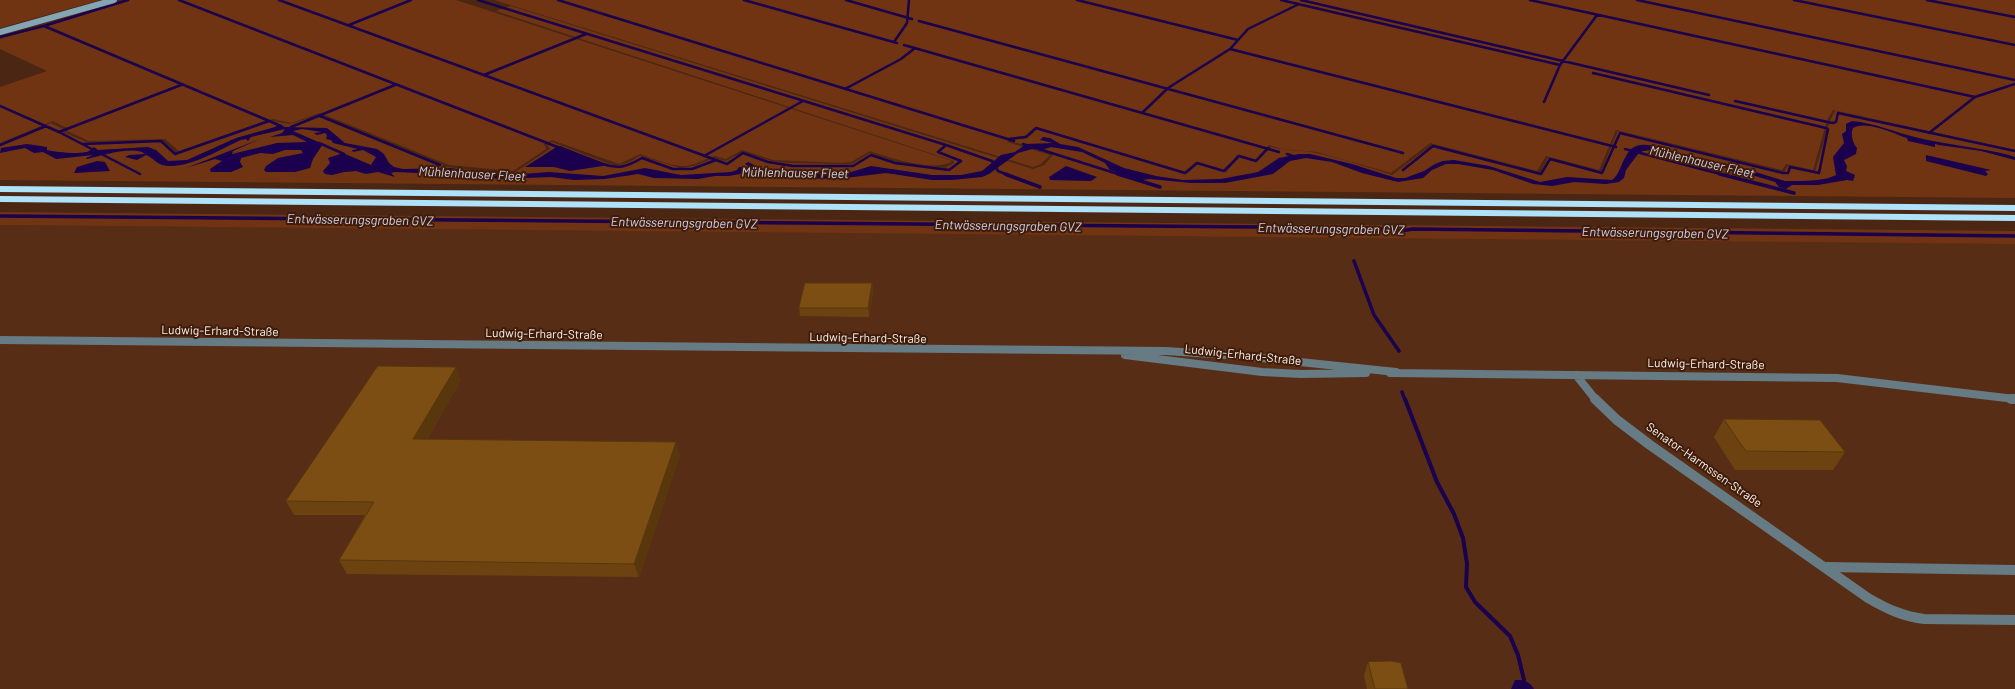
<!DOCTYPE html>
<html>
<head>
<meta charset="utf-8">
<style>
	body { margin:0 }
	canvas { display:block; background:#4a2613 }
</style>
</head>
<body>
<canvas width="2015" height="689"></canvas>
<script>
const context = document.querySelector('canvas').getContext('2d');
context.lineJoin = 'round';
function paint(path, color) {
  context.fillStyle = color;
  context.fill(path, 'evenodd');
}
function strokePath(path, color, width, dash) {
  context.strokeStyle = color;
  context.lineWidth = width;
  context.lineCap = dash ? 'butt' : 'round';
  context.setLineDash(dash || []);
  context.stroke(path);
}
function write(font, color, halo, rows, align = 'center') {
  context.font = font + ' Barlow,sans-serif';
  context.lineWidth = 4;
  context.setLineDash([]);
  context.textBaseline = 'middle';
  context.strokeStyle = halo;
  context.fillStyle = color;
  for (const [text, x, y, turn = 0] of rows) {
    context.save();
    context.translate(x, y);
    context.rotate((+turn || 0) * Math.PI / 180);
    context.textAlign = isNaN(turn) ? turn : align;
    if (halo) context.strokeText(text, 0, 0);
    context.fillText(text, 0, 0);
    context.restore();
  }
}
const built = new Path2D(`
	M 0,225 L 2015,243 L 2015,689 L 0,689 Z`);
const green = new Path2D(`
	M 0,0 L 100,0 L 0,28 Z
	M 130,0 L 456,0 L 952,161 C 938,173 886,157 870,151 L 851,162 L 842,163 L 773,160 L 742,150 L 726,159 L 715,156 C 707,158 699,163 691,165 C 674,169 656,159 640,154 L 619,164 L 552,140 L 544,144 L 546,149 L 513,171 L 449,165 L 320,113 L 291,123 L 273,119 L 265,121 L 179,151 L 165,139 L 89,141 L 67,131 L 69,129 L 53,121 L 0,143 L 0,87 L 47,71 L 0,49 L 0,39 Z
	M 494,0 L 2015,0 L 2015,150 L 1833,110 L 1827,120 L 1813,170 L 1786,164 L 1782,170 L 1616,130 L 1599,170 L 1546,156 L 1537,171 L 1430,143 L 1391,173 L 1317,152 L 1282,149 L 1269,145 L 1255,160 L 1237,155 L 1225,171 L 1196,162 L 1185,172 L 1036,128 L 1028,135 L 1011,138 L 1007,142 L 1050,155 L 1041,164 L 1033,167 Z
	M 511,6 L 1033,169 L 1044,165 L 1054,154 L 1011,141 L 1013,139 L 1030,136 L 1037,129 L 1186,174 L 1198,164 L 1226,172 L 1239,157 L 1257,162 L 1271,147 C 1286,151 1302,150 1317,153 C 1342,159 1368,167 1392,175 L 1432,145 L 1540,173 L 1548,158 L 1601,172 L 1618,131 L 1784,172 L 1788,166 L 1815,172 L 1830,121 L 1835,111 L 2015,151 L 2015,198 L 0,180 L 0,144 L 51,123 L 65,130 L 63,132 L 86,142 L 162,141 L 176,153 L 266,122 L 272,121 L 290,124 L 319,115 L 447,167 L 496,173 L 514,173 L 550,149 L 547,144 L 552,142 L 612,165 C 623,166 630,162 640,156 L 680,168 L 694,166 L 714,158 L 726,161 L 743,152 L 771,161 L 788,163 L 841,164 L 852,164 L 870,153 L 896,162 L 945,168 L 954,163 L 954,161 L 496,11 Z
	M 0,212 L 2015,231 L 2015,244 L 0,225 Z`);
const water = new Path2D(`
	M 1852,121 C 1875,123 1894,132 1915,137 C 1946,145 1978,147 2009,155 L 2015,157 L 2015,160 L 1981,151 L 1939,145 L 1935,144 L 1935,147 L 1908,141 L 1907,138 C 1892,133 1867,120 1853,128 C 1850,134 1853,144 1857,148 L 1856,154 L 1844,160 L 1847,166 L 1846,171 L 1855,175 L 1853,181 L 1847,180 L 1818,185 L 1792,185 L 1786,189 L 1779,187 L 1775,182 L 1732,169 L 1686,162 L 1650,150 L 1643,151 L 1638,154 L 1626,170 L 1624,178 L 1619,182 L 1606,184 L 1574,182 L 1552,186 L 1533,184 L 1493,170 L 1458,164 L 1446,164 L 1432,170 L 1423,178 L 1398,182 L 1362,173 L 1332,162 L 1306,158 L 1290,161 L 1273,174 L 1225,183 L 1191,183 L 1150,179 L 1142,180 L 1110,170 L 1105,163 L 1082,152 L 1051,147 L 1042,150 L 1032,149 L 1018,153 L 989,174 L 982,177 L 952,180 L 932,180 L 886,173 L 837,179 L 797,178 L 784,174 L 745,173 L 729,176 L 715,176 L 698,179 L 654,178 L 638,174 L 605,179 L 574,180 L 551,177 L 500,179 L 466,175 L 395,172 L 391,173 L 395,177 L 378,172 L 366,174 L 356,171 L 344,172 L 332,175 L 325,174 L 323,171 L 330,163 L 328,158 L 343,153 L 371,165 L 376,157 L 363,150 L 353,152 L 352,150 L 358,149 L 333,143 L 331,140 L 326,139 L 327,135 L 325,133 L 317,135 L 314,133 L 322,132 L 302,129 L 293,131 L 323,144 L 313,159 L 310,168 L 295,172 L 266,172 L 264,170 L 266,166 L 278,158 L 303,153 L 301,150 L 285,150 L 273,154 L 260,153 L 241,158 L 240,162 L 243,167 L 231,172 L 211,172 L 210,169 L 222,161 L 215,159 L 186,168 L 260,139 L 233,151 L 232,154 L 277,143 L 307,142 L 293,135 L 270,137 L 282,133 L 285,129 L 251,137 L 248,141 L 246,139 L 241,140 C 220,149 186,171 162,165 C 156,163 152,157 146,155 L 137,160 L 125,157 L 129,155 L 145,154 C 134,145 101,156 87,159 L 86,158 L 93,155 L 56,159 L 43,152 L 34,153 L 25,148 L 0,153 L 1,148 L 27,144 L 47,147 L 47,150 C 54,152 82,155 89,151 C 91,150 92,148 94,147 L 98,150 L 148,147 L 156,150 L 168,161 L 187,160 L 236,138 L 275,127 L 279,124 L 285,127 L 327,128 L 345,143 L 377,149 L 384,154 L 389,163 L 394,167 L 403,169 L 450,168 L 491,174 L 510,175 L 549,172 L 603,176 L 645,168 L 681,175 L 731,172 L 737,170 L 739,167 L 750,167 L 745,164 L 748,162 L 754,165 L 756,168 L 789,170 L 804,173 L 838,174 L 848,173 L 871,166 L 932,175 L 961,175 L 982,171 L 1001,155 L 1015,152 L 1026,144 L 1053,143 L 1040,140 L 1043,137 L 1050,138 L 1060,144 L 1078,147 L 1124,168 L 1156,176 L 1183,180 L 1221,179 L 1258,172 L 1279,158 L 1299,154 L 1310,154 L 1352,164 L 1396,178 L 1405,178 L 1424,171 L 1435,164 L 1443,161 L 1454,160 L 1489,166 L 1540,182 L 1567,177 L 1612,180 C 1621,175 1623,151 1636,146 C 1653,140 1675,156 1692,160 C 1705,163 1718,163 1731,165 C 1749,169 1767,176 1785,181 C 1800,181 1823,182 1836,175 L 1833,157 L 1844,143 L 1842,134 L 1846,131 L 1846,124 Z
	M 558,146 L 560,146 L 609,165 L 570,171 L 554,167 L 525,167 Z
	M 1926,155 L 1991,170 L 1985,171 L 1988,174 L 1986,176 L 1926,161 Z
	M 97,161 L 105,162 L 110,171 L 74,173 L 77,167 Z
	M 1066,166 L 1097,177 L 1091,181 L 1050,180 L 1049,177 Z
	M 1515,680 C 1525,680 1529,681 1534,689 L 1511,689 Z`);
const streamFar2 = new Path2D(`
	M 179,0 L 560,148
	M 279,0 L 727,164 L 743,153 L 768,162 L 793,166 L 853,166 L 871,155 L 895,163 L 949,170 L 961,161 L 938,152 L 946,145
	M 478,0 L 946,145 L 992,161 L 998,171 L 1008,175
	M 558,0 L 1014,141
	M 744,0 L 897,43
	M 846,0 L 912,19
	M 1077,0 L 1238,40
	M 1281,0 L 1560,65
	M 1301,0 L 1709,95
	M 1530,0 L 1975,97
	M 1637,0 L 2015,80
	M 1794,0 L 2015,45
	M 1927,0 L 2015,17
	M 919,21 L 1403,153
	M 349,25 L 411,0
	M 44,26 L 281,126
	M 0,37 L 44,26 L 128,0
	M 894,42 L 907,23 L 909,0
	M 904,45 L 1279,152
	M 1230,49 L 1616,147
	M 484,75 L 586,34
	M 845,89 L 901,59 L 915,48
	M 1735,101 L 1832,123 L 1836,122 L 1838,113 L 2015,151
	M 1544,102 L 1560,65 L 1597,15
	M 0,106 L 59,132 L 140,174
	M 1142,113 L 1168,88 L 1230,49 L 1248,29 L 1299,4
	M 320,116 L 440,165
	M 291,127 L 395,85
	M 59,132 L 181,85
	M 1929,133 L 1975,97 L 2015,84
	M 1009,139 L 1026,137 L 1036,128 L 1185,173 L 1197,163 L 1224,171 L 1239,156 L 1256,161 L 1268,148
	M 319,143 L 344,154
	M 83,144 L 161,141 L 175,154 L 269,121
	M 1023,144 L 1029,146
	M 0,145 L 46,126
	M 1039,149 L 1121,175
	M 1625,149 L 1724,175
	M 1287,154 L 1296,157
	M 704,156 L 803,101
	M 603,164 C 619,170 628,166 642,158 L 673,169 L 692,169 L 716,160
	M 1403,170 L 1433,146 L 1541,174 L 1550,159 L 1602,173 L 1620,133 L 1783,173 L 1788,173 L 1790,167 L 1819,173 L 1828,129 L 1826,128 L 1593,73`);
const streamFar1 = new Path2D(`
	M 1005,174 L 1040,187
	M 1118,174 L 1160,187
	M 1720,174 L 1794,193
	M 0,216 L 1370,228 L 1401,231 L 1413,229 L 2015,236
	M 1354,261 L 1374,315 L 1399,351
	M 1402,392 L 1405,400`);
const stream = new Path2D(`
	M 1405,399 L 1437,482 L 1454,514 L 1463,538 L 1467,564 L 1466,587 L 1475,602 L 1510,636 L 1518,655 L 1524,680`);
const minorFar1 = new Path2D(`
	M 0,340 L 1166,351 L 1242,356 L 1396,372
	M 1125,355 L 1262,372 L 1301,374 L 1366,373
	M 1390,373 L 1837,378 L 2015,399
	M 1576,375 L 1596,400`);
const minor = new Path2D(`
	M 1595,399 L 1617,420 L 1650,445 L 1868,598 C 1887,609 1902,616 1924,619 L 2015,620
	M 2011,399 L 2015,399
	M 1827,567 L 2015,570`);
const secondary = new Path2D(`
	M 0,32 L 114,0`);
const motorway = new Path2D(`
	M 0,186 L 2015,205 L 2015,211 L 0,192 Z
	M 0,196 L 2015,215 L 2015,221 L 0,202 Z`);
const wall = new Path2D(`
	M 872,283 L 873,292 L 869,317 L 800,316 L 799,308 Z
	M 461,380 L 427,439 L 680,455 L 639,577 L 347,574 L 339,560 L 365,515 L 294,515 L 286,501 Z
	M 1724,419 L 1845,452 L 1833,470 L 1735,470 L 1714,437 Z
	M 1368,662 L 1408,689 L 1367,689 L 1364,676 Z`);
const shadedWall = new Path2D(`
	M 872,283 L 873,292 L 869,317 L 868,308 Z
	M 456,367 L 461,380 L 419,452 L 413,439 Z
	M 676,442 L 680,455 L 639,577 L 634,564 Z`);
const building = new Path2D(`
	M 805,283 L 872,283 L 868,308 L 799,308 Z
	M 378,366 L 456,367 L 413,439 L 676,442 L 634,564 L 339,560 L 374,502 L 286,501 Z
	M 1724,419 L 1820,420 L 1845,452 L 1746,451 Z
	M 1391,661 L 1401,663 L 1408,689 L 1375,689 L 1368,662 Z`);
const streetNames = [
	["Ludwig-Erhard-Straße",220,331,1],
	["Ludwig-Erhard-Straße",544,334,1],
	["Ludwig-Erhard-Straße",868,338,1],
	["Ludwig-Erhard-Straße",1243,355,6],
	["Ludwig-Erhard-Straße",1706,364,1],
	["Senator-Harmssen-Straße",1704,465,35]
];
const waterNames = [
	["Mühlenhauser Fleet",1702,162,13],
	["Mühlenhauser Fleet",795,173,1],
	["Mühlenhauser Fleet",472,174,3],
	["Entwässerungsgraben GVZ",360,220,1],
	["Entwässerungsgraben GVZ",684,223,1],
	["Entwässerungsgraben GVZ",1008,226,1],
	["Entwässerungsgraben GVZ",1331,229,1],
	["Entwässerungsgraben GVZ",1655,233,1]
];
paint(built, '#582d16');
paint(green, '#703413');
paint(water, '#1a004d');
strokePath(streamFar2, '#1a004d', 2.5);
strokePath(streamFar1, '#1a004d', 3.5);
strokePath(stream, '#1a004d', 4);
strokePath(minorFar1, '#677b84', 8);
strokePath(minor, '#677b84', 10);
strokePath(secondary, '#84a5b4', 6);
paint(motorway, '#aee2f9');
paint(wall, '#6c4310');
paint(shadedWall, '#58370d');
paint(building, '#7d4e13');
strokePath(building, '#58370d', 1);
write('12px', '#fcf3ee', '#3f1c09', streetNames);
write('italic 13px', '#cecee9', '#3f1c09', waterNames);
</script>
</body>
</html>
